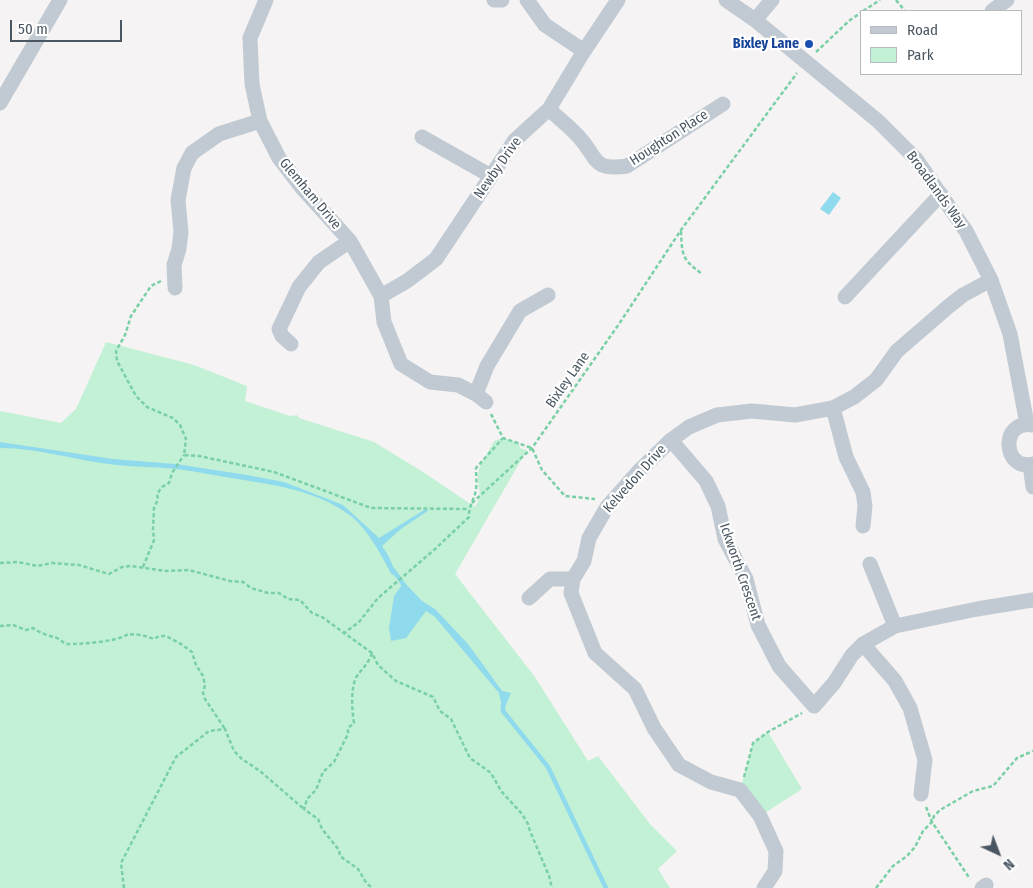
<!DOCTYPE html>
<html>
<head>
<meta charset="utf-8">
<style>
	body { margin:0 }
	#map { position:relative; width:1033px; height:888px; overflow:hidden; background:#f5f3f3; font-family:"Fira Sans Condensed",sans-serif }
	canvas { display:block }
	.legend { position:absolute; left:860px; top:10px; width:162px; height:65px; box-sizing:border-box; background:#fff; border:1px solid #b7bbc0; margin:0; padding:6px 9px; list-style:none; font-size:15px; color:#4a5661 }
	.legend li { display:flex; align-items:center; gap:10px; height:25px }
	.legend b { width:25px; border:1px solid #b7bbc0 }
	.north { position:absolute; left:973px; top:828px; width:50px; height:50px; -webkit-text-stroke:4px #fff; paint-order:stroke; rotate:137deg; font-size:14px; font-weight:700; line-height:20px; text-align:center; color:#4a5661 }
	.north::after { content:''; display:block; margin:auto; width:18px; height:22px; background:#4a5661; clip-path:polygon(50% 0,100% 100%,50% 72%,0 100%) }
	.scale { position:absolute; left:10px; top:20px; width:112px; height:22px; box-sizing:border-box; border:2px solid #4a5661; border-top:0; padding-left:6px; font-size:15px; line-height:18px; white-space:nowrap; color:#4a5661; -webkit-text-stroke:4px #fff; paint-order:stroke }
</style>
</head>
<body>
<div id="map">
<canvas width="1033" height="888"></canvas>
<ul class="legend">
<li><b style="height:6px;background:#c1cad2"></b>Road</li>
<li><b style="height:14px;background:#c3f1d5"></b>Park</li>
</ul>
<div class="north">N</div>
<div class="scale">50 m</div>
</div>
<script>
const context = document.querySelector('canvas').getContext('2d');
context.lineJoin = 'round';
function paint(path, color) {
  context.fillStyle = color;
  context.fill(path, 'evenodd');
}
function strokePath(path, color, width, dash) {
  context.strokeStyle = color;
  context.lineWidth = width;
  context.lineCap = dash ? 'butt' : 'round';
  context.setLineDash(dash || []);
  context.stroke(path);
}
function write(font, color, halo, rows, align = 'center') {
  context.font = font + ' "Fira Sans Condensed",sans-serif';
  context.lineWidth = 4.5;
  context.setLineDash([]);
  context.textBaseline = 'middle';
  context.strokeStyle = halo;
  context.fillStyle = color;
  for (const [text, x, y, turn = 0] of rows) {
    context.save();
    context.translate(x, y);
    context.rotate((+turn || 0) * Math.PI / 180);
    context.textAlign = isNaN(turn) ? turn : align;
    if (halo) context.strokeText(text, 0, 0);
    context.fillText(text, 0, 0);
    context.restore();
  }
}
const green = new Path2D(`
	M 106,342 L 194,365 L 247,386 L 245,401 L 290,416 L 297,415 L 299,418 L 374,442 L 423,472 L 475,507 C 484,493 477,489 478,475 C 479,463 489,452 494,441 L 503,438 L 519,443 L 520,448 L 527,450 L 455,574 L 535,677 L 588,761 L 598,756 L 650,824 L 677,851 L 658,869 L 670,888 L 0,888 L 0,411 L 61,423 L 76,409 Z
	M 768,732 L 802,789 L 760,816 L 740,790 L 753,743 Z`);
const water = new Path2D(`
	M 833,192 L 841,198 L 829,215 L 820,209 Z
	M 0,442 L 113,459 L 176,464 L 247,475 L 284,482 L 343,505 L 379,538 L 424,510 L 429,510 L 401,529 L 382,546 L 388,555 L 396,573 L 392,575 C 381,555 367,527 348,514 C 318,492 280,486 244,480 C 222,477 199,472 177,469 C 157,467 136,467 116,465 C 77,461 39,448 0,448 Z
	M 404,582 L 422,601 L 435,609 L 468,644 L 502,691 L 511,693 L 503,711 L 499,693 L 435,617 L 426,611 L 406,638 L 391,641 L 389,628 L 394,596 Z`);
const stream = new Path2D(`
	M 393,570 L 406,588
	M 503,705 L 503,711 L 548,767 L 606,888`);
const path = new Path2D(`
	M 896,0 L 905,11
	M 863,11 L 880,0
	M 816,52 L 850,20 L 862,12
	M 681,231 C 682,256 682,259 702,274
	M 161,281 L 151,286 L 131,316 L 125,335 L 116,351 L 117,361 L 136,396 L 147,407 L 173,418 L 180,425 L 186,439 L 184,455 L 199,456 L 274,472 L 371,508 L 468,509
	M 491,414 L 503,438 L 532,448 L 542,470 L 565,496 L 595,499
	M 472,503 L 532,448 L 619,324 L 681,230 L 797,73
	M 0,563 L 18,562 L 37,566 L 52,563 L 79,565 L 109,574 L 122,567 L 131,566 L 166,571 L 189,570 L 230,581 L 243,582 L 251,588 L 268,593 L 279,593 L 288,599 L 300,600 L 312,613 L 322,617 L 372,653 L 378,665 L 396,681 L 433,697 L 440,711 L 451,719 L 470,758 L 491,773 L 501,791 L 522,814 L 528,824 L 530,831 L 549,876 L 552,888
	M 143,567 L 154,540 L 153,529 L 154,508 L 158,499 L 157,494 L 162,487 L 169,483 L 172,473 L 184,455
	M 0,626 L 13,625 L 26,630 L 33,628 C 40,633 49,636 57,638 C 61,640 63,643 67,644 C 80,644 118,642 128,634 L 142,635 L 154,639 L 159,636 L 166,636 L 181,644 L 192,652 L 196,665 L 203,676 L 205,685 L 203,693 L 205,699 L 225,729
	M 343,634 L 359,622 L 378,598 L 434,550 L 469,517 C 468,507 475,499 476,489 C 477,482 476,475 476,468 L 503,438
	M 372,653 C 367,666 364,666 357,676 C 350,687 352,711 354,723 L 348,728 L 348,734 L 334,762 L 323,772 L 316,790 L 307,799 L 304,809 L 318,819 L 322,829 L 339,850 L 340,856 L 358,869 L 367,884 L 373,888
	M 744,777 L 753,743 L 768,732 L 802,713
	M 926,807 L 932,822 L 970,879
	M 124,888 L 121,863 L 176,757 L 209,731 L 225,729 L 234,751 L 242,759 L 260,771 L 304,809
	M 876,888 L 893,866 L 907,856 L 915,847 L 923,831 L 932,822 L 934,816 L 940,810 L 973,791 L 993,786 L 1017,758 L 1033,751`);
const minor = new Path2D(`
	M 266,0 L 250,38 L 252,84 L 260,121 L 279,158 L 302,188 L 350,241 L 381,296 L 384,322 L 401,364 L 430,382 L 458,385 L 476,394 L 486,402
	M 494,0 L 502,0
	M 527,0 L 545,25 L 584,51
	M 726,0 L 755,20 L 878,121 L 916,159 L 966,231 L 991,280 L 1010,334 L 1027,424
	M 992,11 L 1007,0
	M 755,20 L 772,0
	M 0,103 L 60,0
	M 549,109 C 558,118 569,126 578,136 C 598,157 591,171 627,166 L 723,104
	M 422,137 L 491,176
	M 175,288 L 174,265 L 179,249 L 181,232 L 178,200 L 184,168 L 192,153 L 219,134 L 260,121
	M 381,296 L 407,281 L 436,259 L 515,140 L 549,109 L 584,51 L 618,0
	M 845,297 L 941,194
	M 291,344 L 282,336 L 279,329 L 299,287 L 319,262 L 350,241
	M 476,394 L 487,366 L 520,311 L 548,295
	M 833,408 L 846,457 L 863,492 L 865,506 L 863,526
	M 1033,425 C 999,419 1003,472 1033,464
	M 671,440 L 706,481 L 718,506 L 725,539 L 746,579 L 758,625 L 779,666 L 814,706 L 834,683 L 852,655 L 863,644 L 895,626 L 977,609 L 1033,600
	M 1030,465 L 1033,487
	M 870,564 L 895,626
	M 529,598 L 550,579 L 573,579
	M 863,644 L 895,681 L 910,708 L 925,760 L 921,794
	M 764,888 L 775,871 L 776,851 L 760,816 L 740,790 L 711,782 L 679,765 L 654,728 L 635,689 L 595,653 L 571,593 L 573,579 L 584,561 L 589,538 L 607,507 L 639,471 L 671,440 L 689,427 L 717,415 L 752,411 L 795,415 L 833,408 L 854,397 L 876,380 L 897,351 L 949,306 L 963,295 L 991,280
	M 982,888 L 986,885`);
const markers = [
	[809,44,5,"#1a4fb4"]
];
const transitNames = [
	["Bixley Lane",799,44]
];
const streetNames = [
	["Houghton Place",669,138,-33],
	["Newby Drive",498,168,-55],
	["Broadlands Way",936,190,54],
	["Glemham Drive",310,194,50],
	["Bixley Lane",568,380,-55],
	["Kelvedon Drive",635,479,-48],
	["Ickworth Crescent",740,572,71]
];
paint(green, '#c3f1d5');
paint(water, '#90daee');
strokePath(stream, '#90daee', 4.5);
strokePath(path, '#7ad0a6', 2.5, [4, 2.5]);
strokePath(minor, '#c1cad2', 15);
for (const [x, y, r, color] of markers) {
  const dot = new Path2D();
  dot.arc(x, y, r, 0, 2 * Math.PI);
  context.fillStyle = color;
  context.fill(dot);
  strokePath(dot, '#fff', 2);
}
write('bold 14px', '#164399', '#fff', transitNames, 'right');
write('14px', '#4a5661', '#fff', streetNames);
</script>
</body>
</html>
